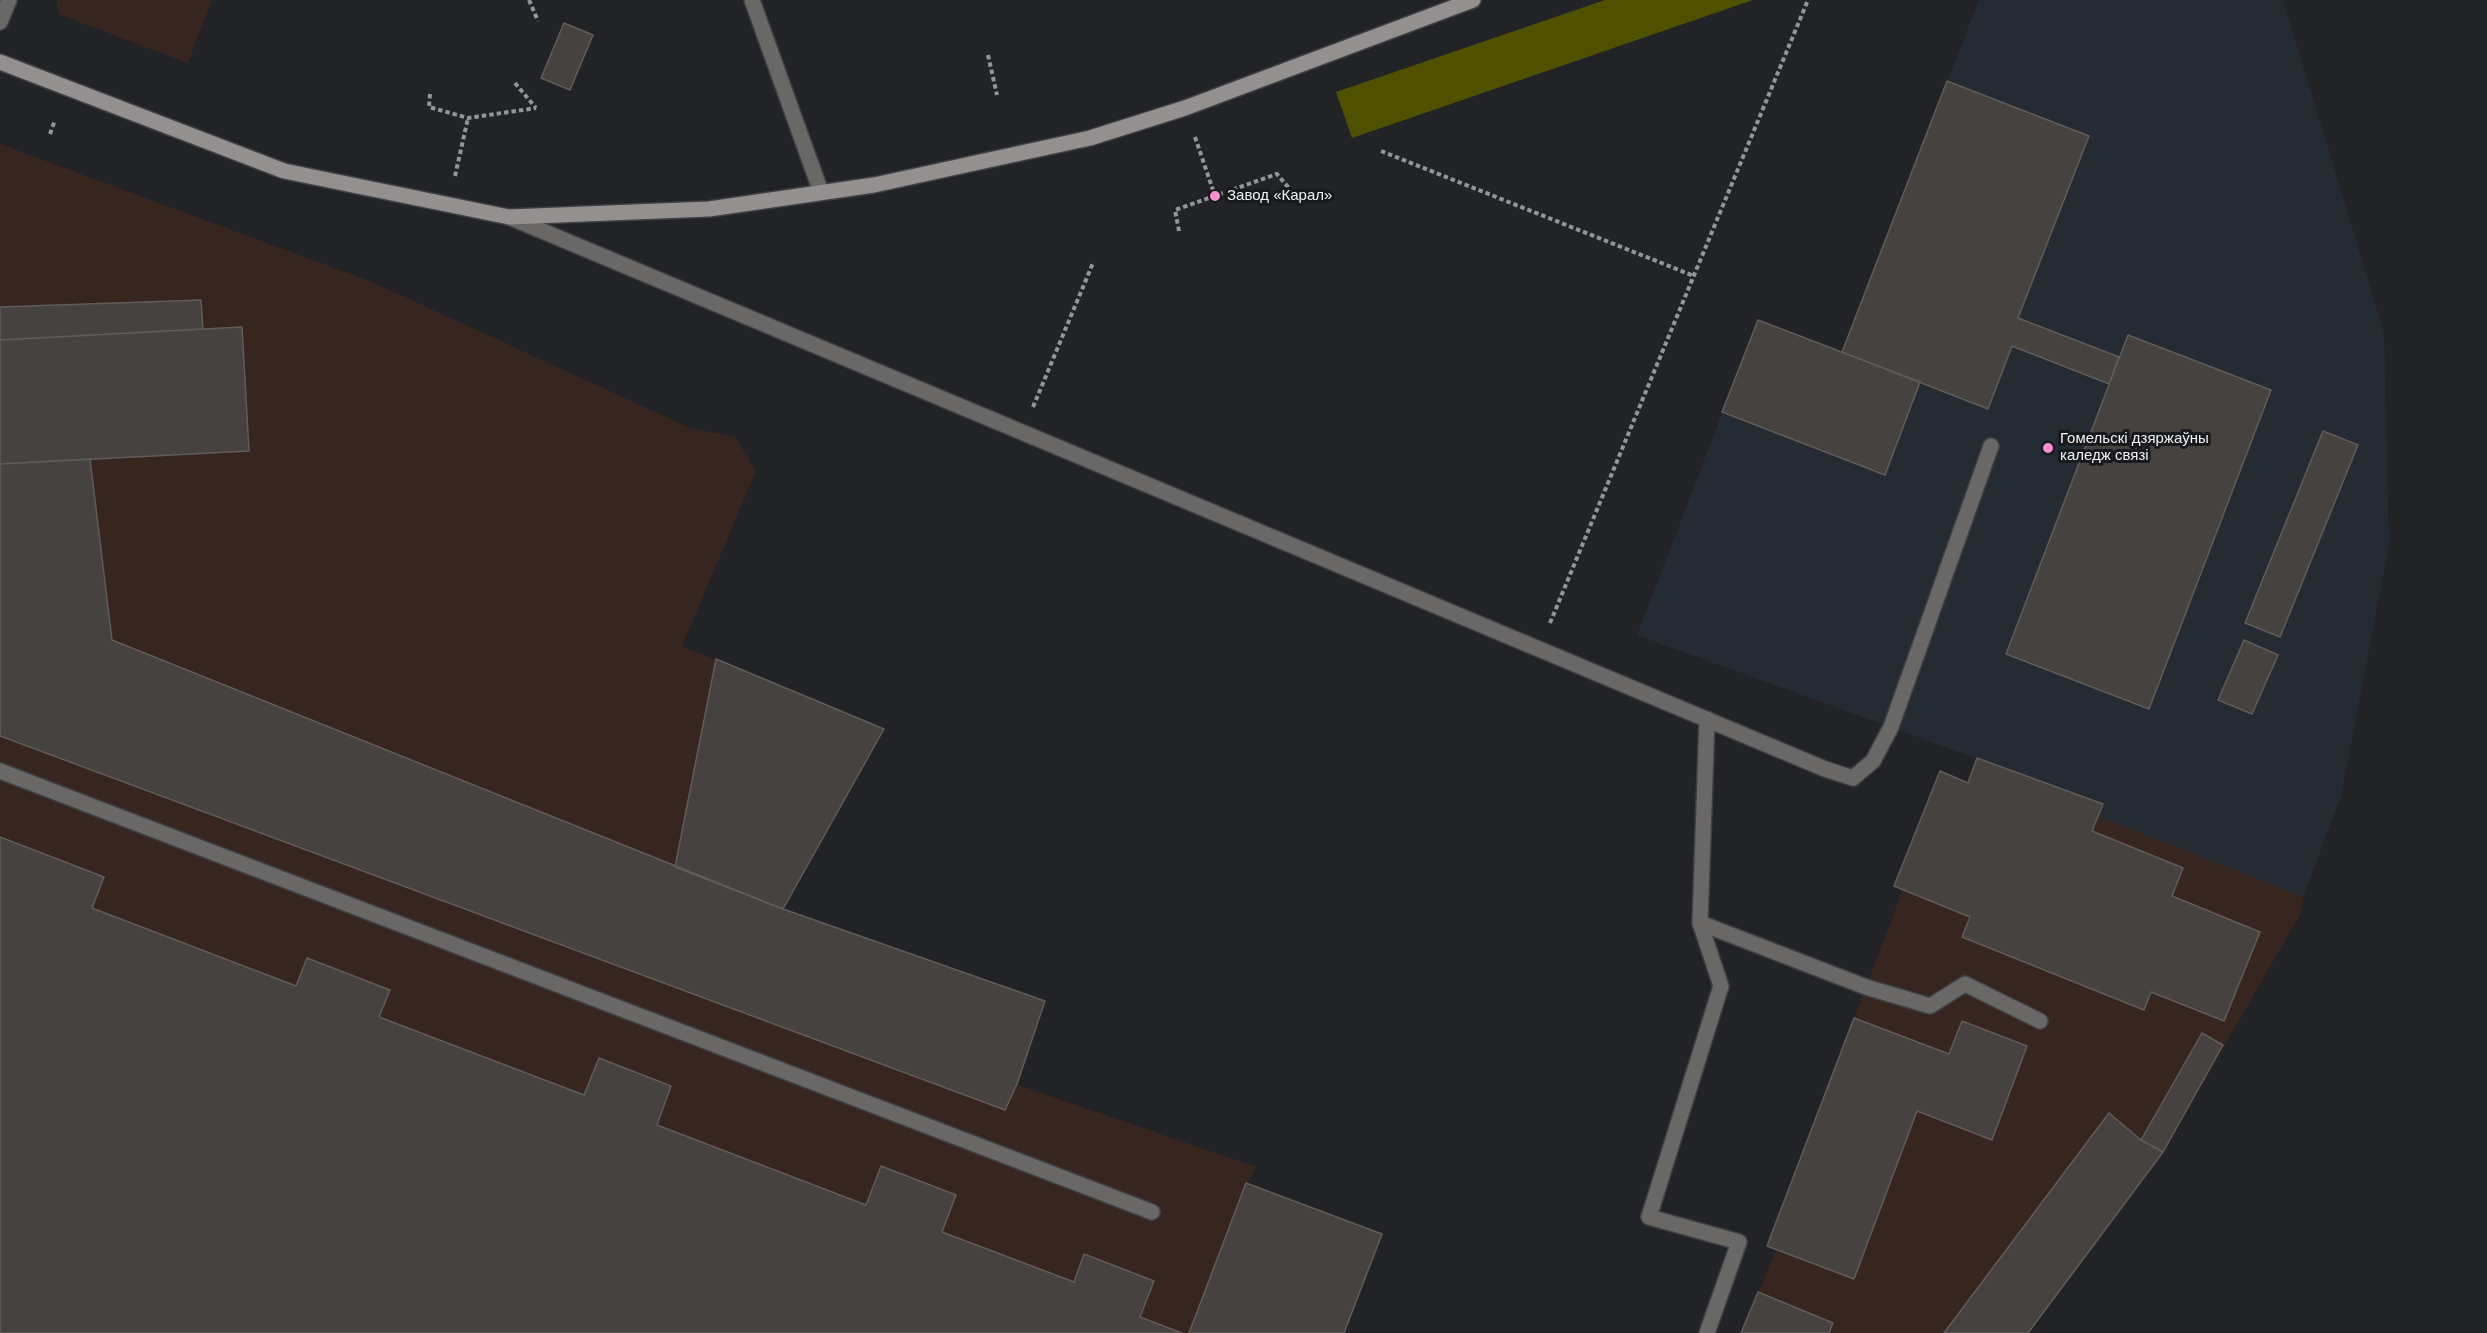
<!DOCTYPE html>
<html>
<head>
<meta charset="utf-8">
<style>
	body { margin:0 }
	canvas { display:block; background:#212326 }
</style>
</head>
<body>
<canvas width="2487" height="1333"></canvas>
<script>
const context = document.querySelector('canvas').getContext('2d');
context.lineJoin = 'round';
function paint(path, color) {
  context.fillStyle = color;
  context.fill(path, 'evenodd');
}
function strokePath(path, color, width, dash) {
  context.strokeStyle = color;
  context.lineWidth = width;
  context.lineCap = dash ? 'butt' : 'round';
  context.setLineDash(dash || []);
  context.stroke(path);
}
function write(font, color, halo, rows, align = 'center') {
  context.font = font + ' Arial,sans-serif';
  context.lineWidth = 6;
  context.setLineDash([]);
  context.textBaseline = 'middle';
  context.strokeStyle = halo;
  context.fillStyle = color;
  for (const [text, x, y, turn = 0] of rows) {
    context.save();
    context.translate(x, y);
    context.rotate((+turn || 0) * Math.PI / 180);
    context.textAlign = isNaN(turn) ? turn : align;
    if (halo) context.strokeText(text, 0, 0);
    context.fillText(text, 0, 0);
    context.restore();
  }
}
const built = new Path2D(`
	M 1979,0 L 2283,0 L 2384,333 L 2389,544 L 2341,796 L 2303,897 L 2098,816 L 2102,804 L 1637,635 L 1758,320 L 1842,352 Z`);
const industrial = new Path2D(`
	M 57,0 L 212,0 L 188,63 L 58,14 Z
	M 0,144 L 372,282 L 690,428 L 735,437 L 756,471 L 682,646 L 884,729 L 783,909 L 1045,1001 L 1018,1085 L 1257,1167 L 1247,1183 L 1382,1234 L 1344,1333 L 0,1333 Z
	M 1977,758 L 2103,804 L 2098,816 L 2303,897 L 2301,913 L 2163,1152 L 2028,1333 L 1741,1333 L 1776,1250 L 1767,1246 L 1903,890 L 1894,886 L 1940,771 L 1967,782 Z`);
const forest = new Path2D(`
	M 1605,0 L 1753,0 L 1352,138 L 1336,92 Z`);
const building = new Path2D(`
	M 564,23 L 593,35 L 570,90 L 541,78 Z
	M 1947,81 L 2089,136 L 2018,318 L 2119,357 L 2109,384 L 2012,346 L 1988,409 L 1842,352 Z
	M 201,300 L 203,329 L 0,340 L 0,307 Z
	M 1758,320 L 1920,382 L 1885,475 L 1722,412 Z
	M 242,327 L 249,451 L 0,464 L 0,340 Z
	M 2128,335 L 2271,390 L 2149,709 L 2006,654 Z
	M 2323,431 L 2358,445 L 2280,637 L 2245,623 Z
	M 90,459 L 112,640 L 783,909 L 1045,1001 L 1017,1084 L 1005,1110 L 0,736 L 0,464 Z
	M 2244,640 L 2278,655 L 2252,714 L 2218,700 Z
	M 716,659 L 884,729 L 783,909 L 675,867 Z
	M 1977,758 L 2103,804 L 2092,831 L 2183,868 L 2172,896 L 2260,932 L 2224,1021 L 2151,992 L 2144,1010 L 1962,937 L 1970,917 L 1894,886 L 1940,771 L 1968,783 Z
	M 0,837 L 104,877 L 92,908 L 296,986 L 307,958 L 390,990 L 379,1017 L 584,1095 L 599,1058 L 671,1086 L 657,1125 L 866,1205 L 881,1166 L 956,1195 L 942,1232 L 1074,1282 L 1084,1254 L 1154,1281 L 1140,1317 L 1182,1333 L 0,1333 Z
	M 1854,1018 L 1949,1054 L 1962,1021 L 2027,1046 L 1992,1140 L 1917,1111 L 1854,1279 L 1767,1246 Z
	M 2202,1033 L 2223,1045 L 2163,1152 L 2141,1140 Z
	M 2109,1113 L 2141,1140 L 2163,1152 L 2028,1333 L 1944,1333 Z
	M 1246,1183 L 1382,1234 L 1344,1333 L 1189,1333 Z
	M 1758,1292 L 1833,1323 L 1829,1333 L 1741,1333 Z`);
const path = new Path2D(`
	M 529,0 L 538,21
	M 988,55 L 997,95
	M 515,83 L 536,108
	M 430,94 L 429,107 L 468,118 L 536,108
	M 50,134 L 55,120
	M 1195,137 L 1215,196
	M 1381,151 L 1694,276
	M 455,176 L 468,118
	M 1179,231 L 1175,210 L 1277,174 L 1293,193
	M 1033,407 L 1093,263
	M 1550,623 L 1808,0`);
const service = new Path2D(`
	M 752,0 L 821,192
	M 0,22 L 9,0
	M 509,217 L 1825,769 L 1853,778 L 1873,761 L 1891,727 L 1991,446
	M 0,771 L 1152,1212
	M 1700,923 L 1866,987 L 1930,1006 L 1965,984 L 2040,1021
	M 1707,1333 L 1739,1242 L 1649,1217 L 1721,986 L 1700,923 L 1707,719`);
const secondary = new Path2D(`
	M 0,62 L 284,171 L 509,217 L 709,209 L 874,185 L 1090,138 L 1185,108 L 1473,0`);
const markers = [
	[1215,196,6,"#f690d1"],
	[2048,448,6,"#f690d1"]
];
const poiNames = [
	["Завод «Карал»",1227,196],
	["Гомельскі дзяржаўны",2060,439],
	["каледж связі",2060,456]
];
paint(built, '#252b33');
paint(industrial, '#372520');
paint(forest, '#505100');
paint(building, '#464240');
strokePath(building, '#605c59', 1.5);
strokePath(service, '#3e4043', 18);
strokePath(secondary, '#3e4043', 18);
strokePath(path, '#939597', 4, [4.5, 3]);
strokePath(service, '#6a6867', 15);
strokePath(secondary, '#93908f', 15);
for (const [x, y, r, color] of markers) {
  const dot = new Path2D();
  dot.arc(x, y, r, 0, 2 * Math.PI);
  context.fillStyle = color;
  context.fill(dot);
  strokePath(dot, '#17191c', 2);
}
write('15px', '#f0f2f4', '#17191c', poiNames, 'left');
</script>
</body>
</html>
